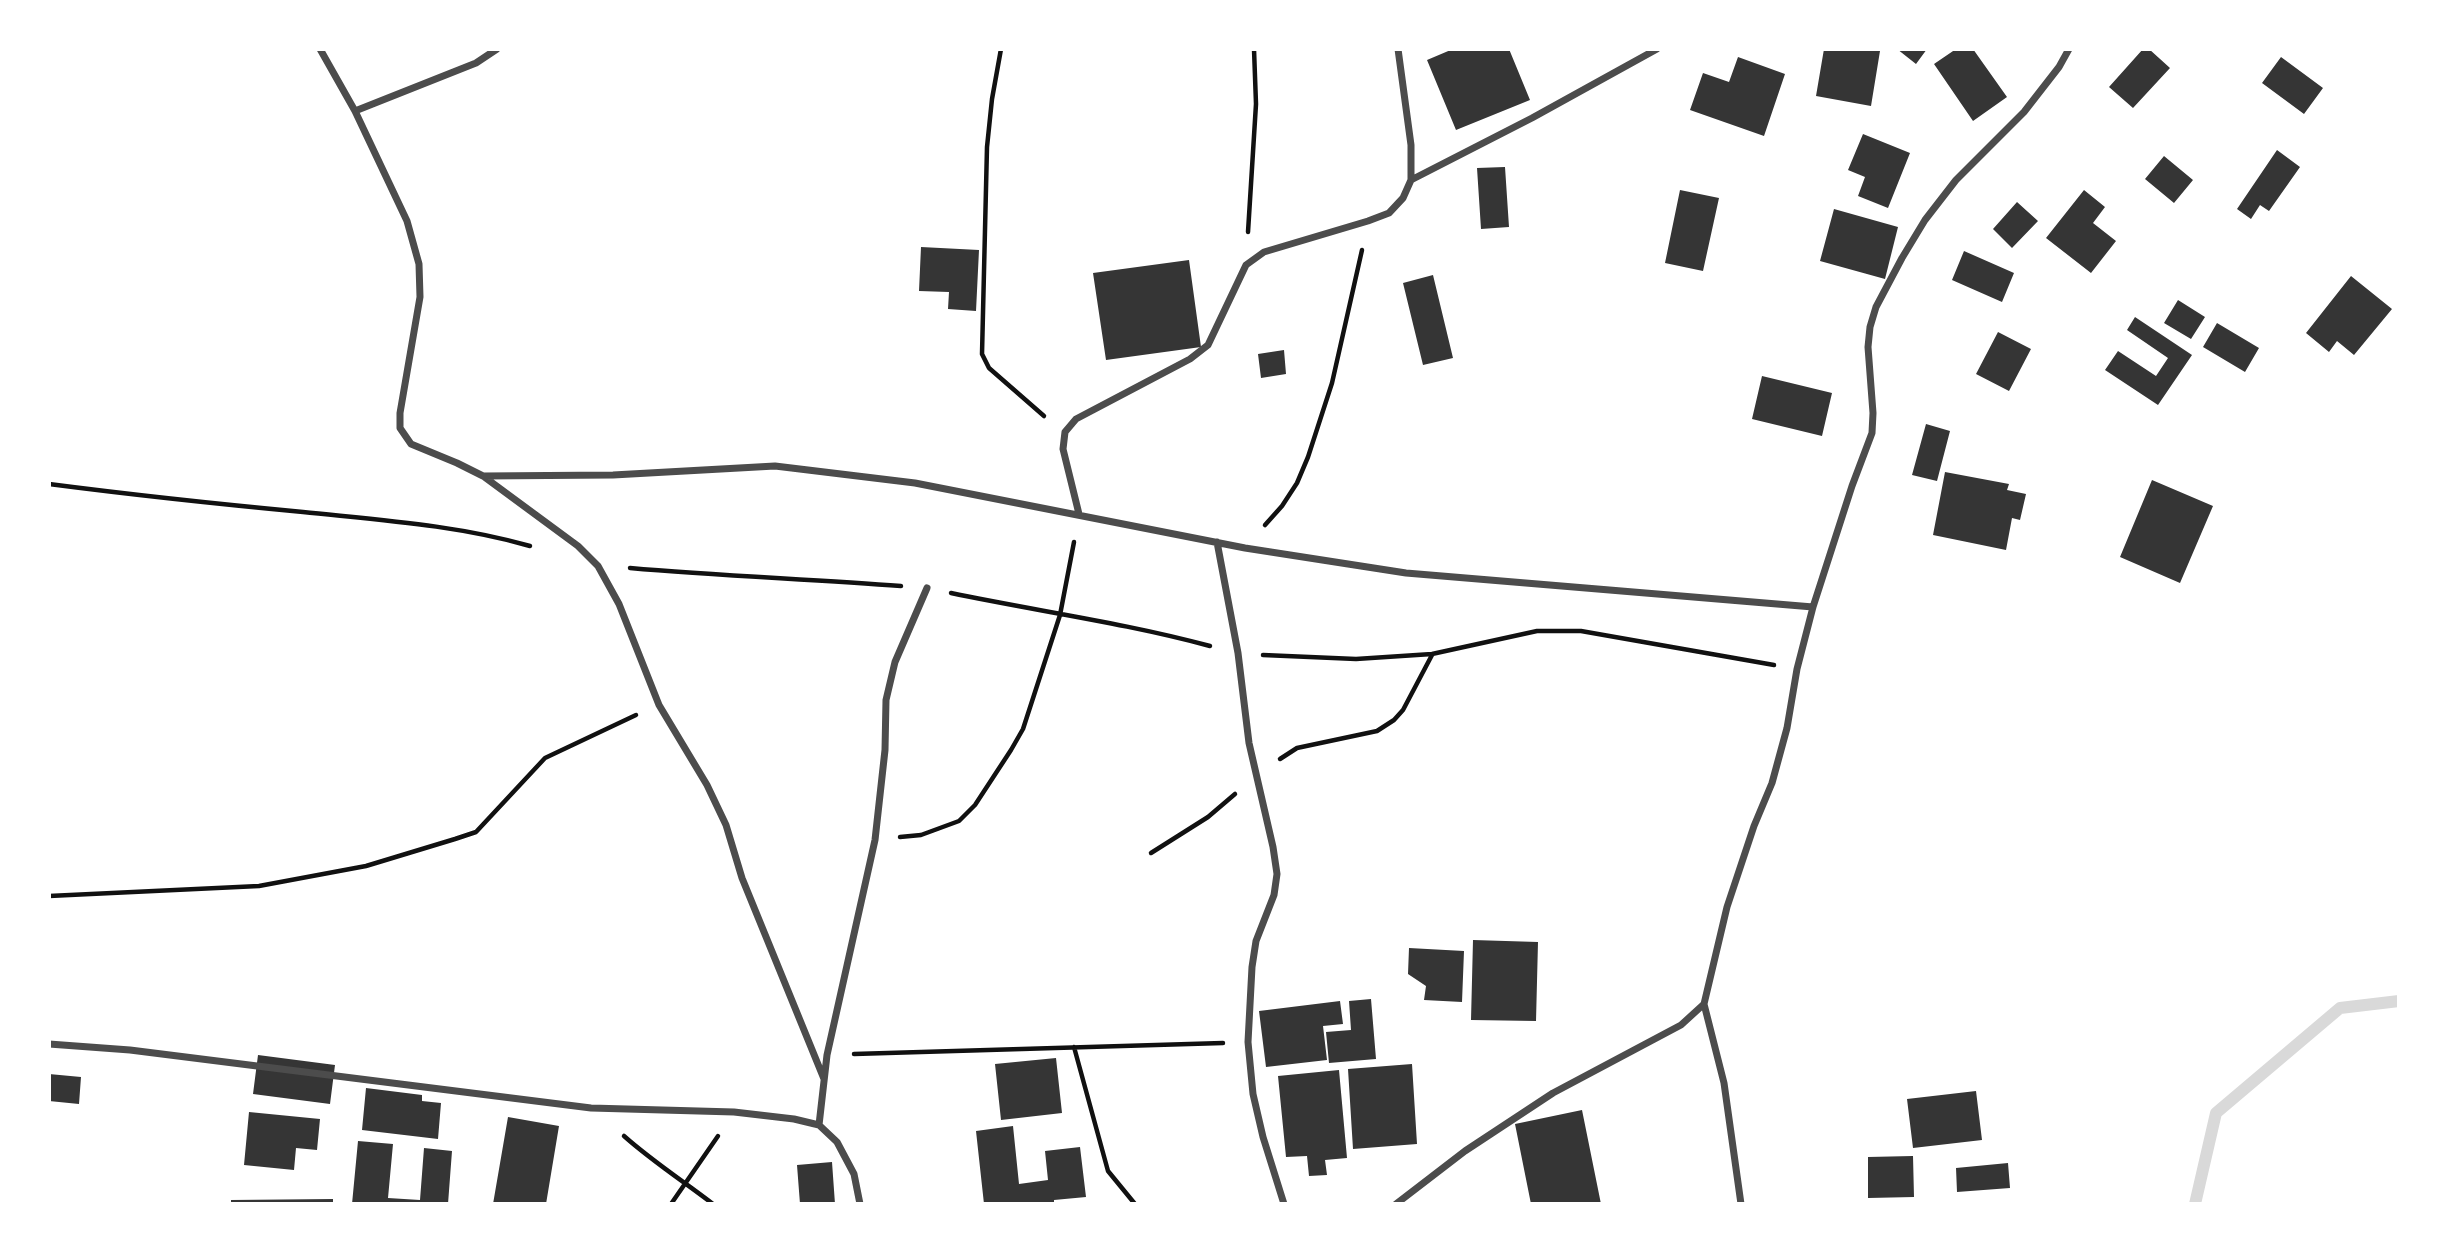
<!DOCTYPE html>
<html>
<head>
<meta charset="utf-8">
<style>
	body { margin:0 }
	#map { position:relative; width:2448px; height:1253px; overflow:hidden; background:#fff; font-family:"Libre Baskerville",serif }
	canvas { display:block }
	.frame { position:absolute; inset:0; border:51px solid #fff; pointer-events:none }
</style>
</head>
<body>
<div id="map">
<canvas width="2448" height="1253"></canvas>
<div class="frame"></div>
</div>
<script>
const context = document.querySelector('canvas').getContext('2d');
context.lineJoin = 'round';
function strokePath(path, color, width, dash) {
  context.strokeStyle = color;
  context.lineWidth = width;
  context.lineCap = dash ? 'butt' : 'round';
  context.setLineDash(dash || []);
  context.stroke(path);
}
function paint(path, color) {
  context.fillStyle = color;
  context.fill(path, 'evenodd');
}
const stream = new Path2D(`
	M 2195,1204 L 2216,1113 L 2340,1008 L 2399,1001`);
const building = new Path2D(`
	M 1453,49 L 1509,49 L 1530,100 L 1456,130 L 1427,60 Z
	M 1824,49 L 1880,51 L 1871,106 L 1816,96 Z
	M 1897,49 L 1927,49 L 1916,64 Z
	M 1956,49 L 1973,49 L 2007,97 L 1973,121 L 1934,64 Z
	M 2143,49 L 2149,49 L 2170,68 L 2133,108 L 2109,87 Z
	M 1738,57 L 1785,74 L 1764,136 L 1690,110 L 1703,73 L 1729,82 Z
	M 2281,57 L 2323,88 L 2304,114 L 2262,83 Z
	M 1863,134 L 1910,153 L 1888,208 L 1858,196 L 1865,177 L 1848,170 Z
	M 2277,150 L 2300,167 L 2269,211 L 2260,205 L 2251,219 L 2237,209 Z
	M 2164,156 L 2193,180 L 2174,203 L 2145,179 Z
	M 1505,167 L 1509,227 L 1481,229 L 1477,168 Z
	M 1680,190 L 1719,198 L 1703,271 L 1665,263 Z
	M 2084,190 L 2105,207 L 2093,223 L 2116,241 L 2091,273 L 2046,238 Z
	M 2017,202 L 2038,221 L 2012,248 L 1993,229 Z
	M 1834,209 L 1898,227 L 1885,279 L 1820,261 Z
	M 921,247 L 979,250 L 976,311 L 948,309 L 949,292 L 919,291 Z
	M 1964,251 L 2014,273 L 2002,302 L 1952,280 Z
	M 1189,260 L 1201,347 L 1106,360 L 1093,273 Z
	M 1433,275 L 1453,358 L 1423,365 L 1403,283 Z
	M 2351,276 L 2392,309 L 2354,355 L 2337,341 L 2329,352 L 2306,333 Z
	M 2178,300 L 2205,317 L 2191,339 L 2164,323 Z
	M 2135,317 L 2192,355 L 2158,405 L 2105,370 L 2118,351 L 2156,376 L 2168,358 L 2127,330 Z
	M 2217,323 L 2259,348 L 2245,372 L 2203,347 Z
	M 1998,332 L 2031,349 L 2009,391 L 1976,374 Z
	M 1284,350 L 1286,374 L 1261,378 L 1258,354 Z
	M 1762,376 L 1832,393 L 1822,436 L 1752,419 Z
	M 1926,424 L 1950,431 L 1937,481 L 1912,475 Z
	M 1945,472 L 2009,484 L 2007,490 L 2026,494 L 2020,520 L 2012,518 L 2006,550 L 1933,535 Z
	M 2152,480 L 2213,506 L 2180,583 L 2120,557 Z
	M 1473,940 L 1538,942 L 1536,1021 L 1471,1020 Z
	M 1409,948 L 1464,951 L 1462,1002 L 1424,1000 L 1426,986 L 1408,974 Z
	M 1371,999 L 1376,1059 L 1329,1063 L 1326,1032 L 1351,1030 L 1349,1001 Z
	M 1340,1001 L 1343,1024 L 1323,1026 L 1327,1060 L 1266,1067 L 1259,1011 Z
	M 258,1055 L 335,1065 L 330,1104 L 253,1094 Z
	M 1056,1058 L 1062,1113 L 1001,1120 L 995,1064 Z
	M 1412,1064 L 1417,1144 L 1353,1149 L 1348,1069 Z
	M 1339,1070 L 1347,1158 L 1325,1160 L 1327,1175 L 1309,1176 L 1307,1156 L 1286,1157 L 1278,1076 Z
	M 49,1074 L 81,1077 L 79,1104 L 49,1101 Z
	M 366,1088 L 422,1095 L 422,1101 L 441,1103 L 438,1139 L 362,1130 Z
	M 1976,1091 L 1982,1140 L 1913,1148 L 1907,1099 Z
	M 1582,1110 L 1601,1204 L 1531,1204 L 1515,1124 Z
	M 249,1112 L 320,1119 L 317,1150 L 296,1148 L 294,1170 L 244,1165 Z
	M 508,1117 L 559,1126 L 546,1204 L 493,1204 Z
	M 1013,1126 L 1019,1184 L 1048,1180 L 1045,1151 L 1080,1147 L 1086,1197 L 1054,1200 L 1054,1204 L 984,1204 L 976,1131 Z
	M 358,1141 L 393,1144 L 388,1198 L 420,1200 L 424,1148 L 452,1151 L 448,1204 L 352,1204 Z
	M 1913,1156 L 1914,1197 L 1868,1198 L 1868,1157 Z
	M 832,1162 L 835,1204 L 800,1204 L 797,1165 Z
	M 2008,1163 L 2010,1188 L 1957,1192 L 1956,1168 Z
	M 333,1199 L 333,1204 L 231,1204 L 231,1200 Z`);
const path = new Path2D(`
	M 1001,49 L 992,99 L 987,147 L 982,354 L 989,368 L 1044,416
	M 1248,232 L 1256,104 L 1254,49
	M 49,484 C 134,495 218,504 303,512 C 379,520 457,525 530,546
	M 1265,525 L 1282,506 L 1297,483 L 1308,457 L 1332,383 L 1362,250
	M 630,568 C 721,576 811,579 901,586
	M 951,593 C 1037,611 1125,623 1210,646
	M 1263,655 L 1356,659 L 1432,654 L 1537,631 L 1581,631 L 1774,665
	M 1280,759 L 1297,748 L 1377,731 L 1394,720 L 1403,710 L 1432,655
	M 900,837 L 921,835 L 959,821 L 975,805 L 1011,750 L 1023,729 L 1060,615 L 1074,542
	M 1151,853 L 1208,817 L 1235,794
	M 49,896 L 259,886 L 366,866 L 455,839 L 476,832 L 545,758 L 636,715
	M 1074,1047 L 1108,1171 L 1135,1204
	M 854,1054 L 1223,1043
	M 624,1136 C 652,1161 683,1181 713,1204
	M 671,1204 L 718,1136`);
const minor = new Path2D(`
	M 320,49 L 355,111 L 407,221 L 419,264 L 420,297 L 400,413 L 400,428 L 411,444 L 457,463 L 483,476 L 578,546 L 598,566 L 619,604 L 659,705 L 707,785 L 726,825 L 742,878 L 824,1079
	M 355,111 L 476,63 L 497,49
	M 1411,180 L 1532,118 L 1657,49
	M 483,476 L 613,475 L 775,466 L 915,483 L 1245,548 L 1406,573 L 1813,607
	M 1079,514 L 1063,449 L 1065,432 L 1076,419 L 1190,359 L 1208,345 L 1246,265 L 1264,252 L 1368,221 L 1389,213 L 1403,198 L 1411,180 L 1411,145 L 1398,49
	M 1217,542 L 1238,653 L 1249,743 L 1273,847 L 1277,874 L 1274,895 L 1256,941 L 1252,967 L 1248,1042 L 1253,1094 L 1263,1137 L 1284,1204
	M 1704,1004 L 1724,1083 L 1741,1204
	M 49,1044 L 130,1050 L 591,1108 L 734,1112 L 794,1119 L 819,1125 L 837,1142 L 854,1174 L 860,1204
	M 819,1125 L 827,1055 L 875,840 L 885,750 L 886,700 L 895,662 L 927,588
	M 1396,1204 L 1465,1151 L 1553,1093 L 1681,1025 L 1704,1004 L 1727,907 L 1754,826 L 1772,783 L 1787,728 L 1797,669 L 1813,607 L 1852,486 L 1872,433 L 1873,413 L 1868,347 L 1870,327 L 1876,307 L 1902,258 L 1925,220 L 1956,180 L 2024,112 L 2059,67 L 2069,49`);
strokePath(stream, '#d9d9d9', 12);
paint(building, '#353535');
strokePath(path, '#111', 4.5);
strokePath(minor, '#4c4c4c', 7);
</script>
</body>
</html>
